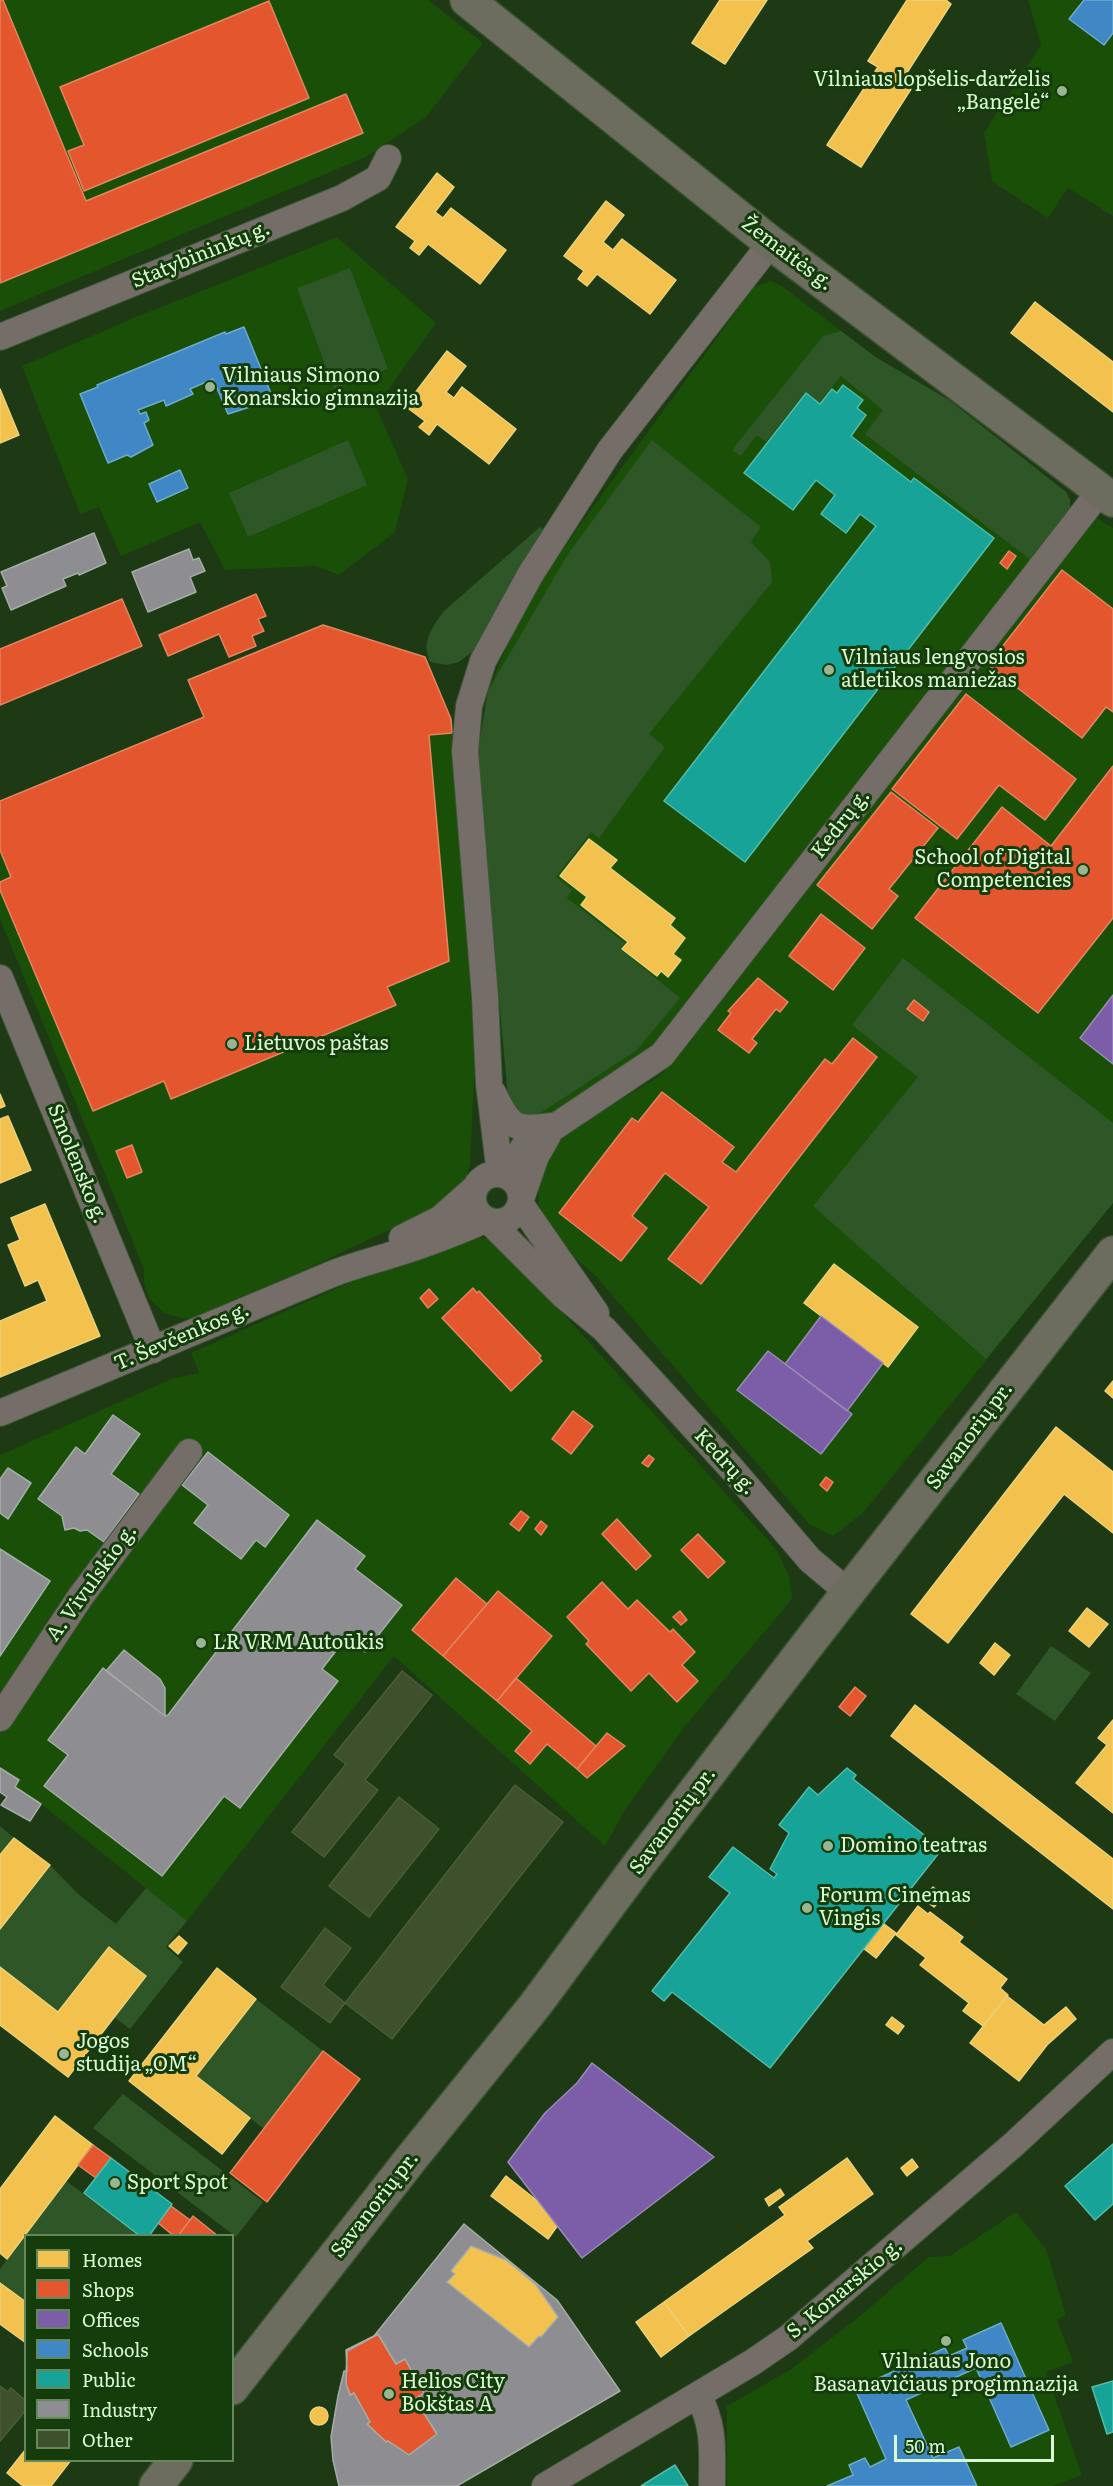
<!DOCTYPE html>
<html>
<head>
<meta charset="utf-8">
<style>
	body { margin:0 }
	#map { position:relative; width:1113px; height:2486px; overflow:hidden; background:#1d3a14; font-family:Literata,serif }
	canvas { display:block }
	.legend { position:absolute; left:24px; top:2234px; width:210px; height:228px; box-sizing:border-box; background:#153c0b; border:2px solid #64875c; margin:0; padding:8px 10px; list-style:none; font-size:18px; color:#dbf8d5 }
	.legend li { display:flex; align-items:center; gap:12px; height:30px }
	.legend b { width:30px; border:2px solid #64875c }
	.scale { position:absolute; left:894px; top:2435px; width:160px; height:27px; box-sizing:border-box; border:3px solid #dbf8d5; border-top:0; padding-left:8px; font-size:18px; line-height:21px; white-space:nowrap; color:#dbf8d5; -webkit-text-stroke:4px #153c0b; paint-order:stroke }
</style>
</head>
<body>
<div id="map">
<canvas width="1113" height="2486"></canvas>
<ul class="legend">
<li><b style="height:16px;background:#f2c14e"></b>Homes</li>
<li><b style="height:16px;background:#e4572e"></b>Shops</li>
<li><b style="height:16px;background:#7b5ea7"></b>Offices</li>
<li><b style="height:16px;background:#3f88c5"></b>Schools</li>
<li><b style="height:16px;background:#17a398"></b>Public</li>
<li><b style="height:16px;background:#8d8d92"></b>Industry</li>
<li><b style="height:16px;background:#3f502d"></b>Other</li>
</ul>
<div class="scale">50 m</div>
</div>
<script>
const context = document.querySelector('canvas').getContext('2d');
context.lineJoin = 'round';
function paint(path, color) {
  context.fillStyle = color;
  context.fill(path, 'evenodd');
}
function strokePath(path, color, width, dash) {
  context.strokeStyle = color;
  context.lineWidth = width;
  context.lineCap = dash ? 'butt' : 'round';
  context.setLineDash(dash || []);
  context.stroke(path);
}
function write(font, color, halo, rows, align = 'center') {
  context.font = font + ' Literata,serif';
  context.lineWidth = 6;
  context.setLineDash([]);
  context.textBaseline = 'middle';
  context.strokeStyle = halo;
  context.fillStyle = color;
  for (const [text, x, y, turn = 0] of rows) {
    context.save();
    context.translate(x, y);
    context.rotate((+turn || 0) * Math.PI / 180);
    context.textAlign = isNaN(turn) ? turn : align;
    if (halo) context.strokeText(text, 0, 0);
    context.fillText(text, 0, 0);
    context.restore();
  }
}
const built = new Path2D(`
	M 0,0 L 428,0 L 483,43 L 426,117 L 366,157 L 0,311 Z
	M 1028,0 L 1113,0 L 1113,216 L 1068,188 L 1048,218 L 992,181 L 984,133 L 1041,45 Z
	M 337,237 L 436,323 L 376,407 L 408,479 L 395,532 L 339,575 L 316,566 L 225,570 L 200,522 L 121,556 L 99,507 L 80,514 L 22,366 L 136,317 Z
	M 771,281 L 779,284 L 877,358 L 949,400 L 1066,492 L 1070,500 L 1070,508 L 1062,521 L 651,1047 L 636,1059 L 538,1122 L 509,1107 L 492,932 L 488,691 L 523,608 L 582,522 L 754,287 Z
	M 1097,518 L 1113,528 L 1113,1203 L 863,1513 L 833,1536 L 809,1524 L 596,1276 L 551,1237 L 538,1214 L 539,1187 L 545,1159 L 566,1134 L 661,1075 L 1088,522 Z
	M 323,625 L 425,657 L 451,719 L 475,1058 L 470,1164 L 467,1178 L 431,1210 L 309,1268 L 191,1318 L 181,1318 L 164,1313 L 149,1298 L 144,1283 L 144,1269 L 0,919 L 0,801 L 203,717 L 188,680 Z
	M 459,1238 L 488,1238 L 501,1245 L 776,1549 L 789,1576 L 792,1599 L 685,1726 L 625,1810 L 605,1846 L 394,1656 L 187,1921 L 41,1804 L 15,1787 L 19,1780 L 0,1768 L 0,1455 L 171,1379 L 199,1373 L 191,1353 L 430,1247 Z
	M 1016,2212 L 1046,2249 L 1066,2315 L 1057,2320 L 1073,2362 L 1046,2372 L 1082,2475 L 1053,2486 L 727,2486 L 727,2406 L 790,2370 L 860,2316 L 929,2257 L 950,2256 Z`);
const green = new Path2D(`
	M 350,268 L 388,369 L 334,389 L 297,288 Z
	M 841,331 L 877,358 L 949,400 L 1066,492 L 1070,500 L 1070,508 L 1031,560 L 865,434 L 883,410 L 841,376 L 819,403 L 805,392 L 766,442 L 757,435 L 741,456 L 732,450 L 823,336 Z
	M 348,440 L 367,485 L 248,537 L 229,493 Z
	M 652,440 L 761,527 L 751,542 L 770,562 L 772,582 L 649,734 L 665,747 L 599,838 L 591,832 L 556,877 L 572,890 L 567,898 L 625,943 L 620,949 L 680,998 L 637,1050 L 542,1112 L 524,1116 L 509,1107 L 477,757 L 488,691 L 568,554 Z
	M 540,527 L 546,532 L 478,647 L 459,662 L 447,665 L 430,662 C 421,642 432,627 444,611 Z
	M 903,958 L 1113,1123 L 1113,1203 L 986,1359 L 813,1206 L 918,1077 L 852,1025 Z
	M 1051,1646 L 1091,1673 L 1055,1721 L 1016,1694 Z
	M 0,1826 L 14,1838 L 0,1855 Z
	M 50,1865 L 78,1894 L 116,1924 L 146,1888 L 187,1921 L 166,1947 L 183,1962 L 130,2029 L 114,2017 L 146,1976 L 110,1948 L 58,2012 L 0,1967 L 0,1929 Z
	M 256,1999 L 323,2051 L 264,2129 L 196,2076 Z
	M 123,2094 L 263,2202 L 236,2237 L 93,2128 Z
	M 66,2181 L 140,2235 L 26,2236 L 25,2302 L 0,2283 L 0,2269 Z`);
const homes = new Path2D(`
	M 720,0 L 767,0 L 725,64 L 692,43 Z
	M 907,0 L 946,0 L 951,4 L 901,82 L 911,89 L 861,167 L 827,145 L 878,67 L 868,61 Z
	M 437,173 L 454,187 L 435,212 L 443,218 L 451,208 L 506,250 L 480,284 L 428,244 L 419,255 L 410,248 L 415,241 L 396,227 Z
	M 606,201 L 624,215 L 603,242 L 613,250 L 622,239 L 676,280 L 650,314 L 597,274 L 587,286 L 578,279 L 584,271 L 564,256 Z
	M 1035,302 L 1113,362 L 1113,412 L 1011,333 Z
	M 447,351 L 466,366 L 446,392 L 454,398 L 462,387 L 516,429 L 489,464 L 437,424 L 429,435 L 419,427 L 425,421 L 405,406 Z
	M 0,389 L 19,435 L 0,443 Z
	M 589,839 L 617,860 L 610,868 L 675,918 L 670,925 L 685,938 L 673,954 L 681,960 L 668,977 L 661,971 L 657,976 L 622,949 L 628,942 L 581,905 L 587,897 L 560,876 Z
	M 0,1094 L 5,1106 L 0,1108 Z
	M 8,1116 L 31,1170 L 0,1183 L 0,1119 Z
	M 45,1204 L 100,1336 L 0,1377 L 0,1321 L 47,1301 L 38,1280 L 25,1286 L 8,1245 L 20,1240 L 11,1218 Z
	M 834,1264 L 918,1327 L 888,1367 L 804,1303 Z
	M 1113,1381 L 1113,1398 L 1105,1391 Z
	M 1056,1427 L 1113,1472 L 1113,1533 L 1064,1494 L 948,1643 L 911,1614 Z
	M 1087,1608 L 1108,1624 L 1089,1647 L 1069,1631 Z
	M 995,1643 L 1010,1655 L 994,1675 L 980,1663 Z
	M 915,1705 L 1113,1859 L 1113,1909 L 891,1736 Z
	M 1113,1720 L 1113,1813 L 1076,1783 L 1107,1745 L 1098,1738 Z
	M 14,1838 L 50,1865 L 0,1929 L 0,1855 Z
	M 933,1887 L 944,1896 L 934,1907 L 923,1899 Z
	M 918,1906 L 928,1914 L 930,1912 L 963,1937 L 959,1942 L 1007,1979 L 1000,1988 L 1008,1995 L 983,2026 L 963,2011 L 969,2003 L 920,1965 L 926,1958 L 896,1935 Z
	M 884,1924 L 896,1933 L 876,1958 L 863,1948 Z
	M 179,1936 L 187,1943 L 178,1954 L 169,1946 Z
	M 109,1947 L 146,1976 L 68,2077 L 0,2025 L 0,1967 L 58,2012 Z
	M 217,1968 L 256,1999 L 196,2076 L 250,2118 L 222,2154 L 129,2081 Z
	M 1007,1996 L 1044,2025 L 1066,2007 L 1076,2019 L 1047,2045 L 1019,2081 L 970,2043 Z
	M 892,2017 L 904,2026 L 898,2034 L 886,2025 Z
	M 55,2116 L 93,2145 L 7,2259 L 0,2253 L 0,2189 Z
	M 847,2158 L 873,2194 L 807,2241 L 813,2248 L 689,2336 L 664,2302 L 785,2215 L 779,2207 Z
	M 912,2159 L 918,2167 L 907,2176 L 901,2168 Z
	M 506,2176 L 535,2199 L 558,2225 L 548,2239 L 491,2196 Z
	M 780,2189 L 784,2195 L 769,2206 L 765,2199 Z
	M 471,2246 L 506,2260 L 522,2273 L 536,2285 L 558,2317 L 541,2337 L 539,2336 L 529,2347 L 447,2282 L 455,2274 L 451,2271 Z
	M 0,2283 L 26,2302 L 26,2343 L 0,2324 Z
	M 664,2302 L 689,2336 L 661,2357 L 636,2322 Z
	M310 2416a9 9 0 1 1 18 0a9 9 0 1 1-18 0Z
	M 26,2449 L 26,2460 L 71,2460 L 51,2486 L 23,2486 L 7,2473 Z`);
const shops = new Path2D(`
	M 0,0 L 3,0 L 86,201 L 346,94 L 363,133 L 0,283 Z
	M 269,1 L 309,98 L 84,191 L 68,151 L 84,145 L 60,87 Z
	M 1009,551 L 1016,556 L 1007,569 L 1000,563 Z
	M 1062,570 L 1113,609 L 1113,712 L 1106,707 L 1082,738 L 988,665 Z
	M 256,594 L 266,616 L 258,619 L 264,631 L 252,636 L 256,646 L 229,657 L 219,634 L 168,656 L 159,635 Z
	M 122,599 L 142,646 L 0,705 L 0,649 Z
	M 323,625 L 425,657 L 451,719 L 452,733 L 429,735 L 449,961 L 387,987 L 396,1005 L 171,1099 L 164,1081 L 93,1111 L 0,890 L 0,882 L 11,877 L 0,850 L 0,801 L 204,717 L 188,680 Z
	M 966,694 L 1076,779 L 1045,820 L 999,785 L 957,839 L 892,789 Z
	M 1113,766 L 1113,918 L 1038,1013 L 915,918 L 1002,807 L 1051,846 Z
	M 891,792 L 938,828 L 889,889 L 898,896 L 872,929 L 817,885 Z
	M 821,914 L 865,948 L 833,990 L 789,956 Z
	M 758,978 L 788,1002 L 780,1012 L 776,1009 L 752,1039 L 757,1043 L 749,1053 L 718,1030 L 731,1013 L 728,1011 Z
	M 914,1000 L 929,1012 L 923,1021 L 907,1009 Z
	M 853,1038 L 877,1057 L 701,1284 L 668,1259 L 709,1207 L 665,1173 L 632,1216 L 647,1228 L 621,1261 L 559,1213 L 632,1118 L 638,1122 L 662,1092 L 734,1147 L 722,1162 L 736,1172 L 825,1059 L 832,1064 Z
	M 132,1145 L 142,1172 L 127,1178 L 116,1151 Z
	M 473,1288 L 477,1293 L 479,1291 L 541,1356 L 539,1358 L 542,1361 L 511,1391 L 442,1318 Z
	M 429,1289 L 438,1299 L 428,1308 L 420,1298 Z
	M 573,1411 L 593,1426 L 571,1454 L 552,1439 Z
	M 649,1455 L 654,1459 L 648,1467 L 642,1463 Z
	M 826,1477 L 833,1482 L 827,1491 L 820,1485 Z
	M 521,1511 L 529,1517 L 519,1531 L 510,1524 Z
	M 617,1519 L 651,1556 L 636,1570 L 602,1534 Z
	M 541,1521 L 547,1526 L 541,1535 L 535,1529 Z
	M 698,1534 L 725,1562 L 708,1578 L 681,1550 Z
	M 456,1578 L 487,1604 L 443,1656 L 412,1630 Z
	M 602,1582 L 628,1609 L 637,1600 L 670,1632 L 673,1629 L 695,1652 L 682,1665 L 698,1681 L 677,1702 L 649,1673 L 631,1691 L 586,1644 L 589,1641 L 567,1617 Z
	M 498,1591 L 552,1636 L 497,1701 L 443,1656 Z
	M 680,1611 L 687,1620 L 681,1625 L 673,1617 Z
	M 516,1678 L 596,1746 L 577,1769 L 547,1744 L 530,1764 L 515,1751 L 532,1731 L 497,1701 Z
	M 855,1687 L 866,1696 L 850,1716 L 839,1707 Z
	M 607,1733 L 625,1746 L 587,1778 L 577,1769 Z
	M 323,2051 L 360,2079 L 267,2202 L 230,2173 Z
	M 93,2145 L 111,2158 L 96,2178 L 78,2165 Z
	M 171,2206 L 190,2220 L 178,2236 L 174,2236 L 158,2223 Z
	M 193,2216 L 218,2236 L 178,2236 Z
	M 378,2334 L 396,2364 L 405,2359 L 424,2393 L 415,2399 L 437,2434 L 409,2455 L 388,2441 L 386,2442 L 367,2424 L 370,2422 L 354,2393 L 350,2395 L 346,2384 L 347,2351 Z`);
const offices = new Path2D(`
	M 1113,995 L 1113,1064 L 1080,1038 Z
	M 821,1316 L 883,1363 L 847,1411 L 785,1364 Z
	M 768,1351 L 852,1414 L 821,1454 L 737,1390 Z
	M 592,2063 L 714,2157 L 582,2258 L 508,2162 L 545,2113 L 577,2083 Z`);
const schools = new Path2D(`
	M 1084,0 L 1113,0 L 1113,33 L 1104,45 L 1069,19 Z
	M 244,327 L 272,396 L 254,403 L 253,406 L 228,414 L 213,379 L 190,389 L 193,394 L 166,406 L 164,400 L 138,410 L 140,414 L 146,412 L 149,420 L 144,423 L 153,445 L 131,457 L 127,455 L 108,463 L 80,394 L 98,387 L 97,385 L 225,332 L 226,334 Z
	M 180,470 L 188,488 L 157,502 L 149,484 Z
	M 1001,2323 L 1049,2430 L 1011,2447 L 976,2368 L 906,2400 L 933,2458 L 959,2447 L 977,2486 L 827,2486 L 853,2475 L 849,2465 L 865,2458 L 870,2467 L 886,2459 L 855,2389 L 945,2348 L 949,2356 L 967,2348 L 963,2340 Z`);
const public = new Path2D(`
	M 843,385 L 863,400 L 857,408 L 866,415 L 851,436 L 911,482 L 914,478 L 994,538 L 745,862 L 664,801 L 876,526 L 860,514 L 846,533 L 821,514 L 835,495 L 816,480 L 793,510 L 744,473 L 806,393 L 820,404 L 832,389 L 837,393 Z
	M 847,1768 L 856,1775 L 853,1779 L 942,1849 L 770,2068 L 672,1992 L 664,2001 L 652,1991 L 730,1893 L 709,1877 L 733,1847 L 774,1878 L 777,1874 L 770,1869 L 789,1833 L 779,1825 L 809,1787 L 818,1795 Z
	M 1113,2144 L 1113,2204 L 1095,2220 L 1065,2186 Z
	M 111,2158 L 172,2204 L 149,2236 L 140,2236 L 84,2193 Z
	M 1113,2381 L 1113,2432 L 1107,2434 L 1092,2387 Z
	M 675,2465 L 688,2486 L 641,2486 Z`);
const industry = new Path2D(`
	M 94,533 L 106,563 L 79,575 L 78,573 L 63,579 L 66,586 L 11,610 L 2,588 L 7,586 L 1,572 Z
	M 189,549 L 193,560 L 199,558 L 205,571 L 190,577 L 196,592 L 148,612 L 132,572 Z
	M 113,1415 L 140,1434 L 111,1474 L 139,1494 L 104,1542 L 87,1530 L 80,1531 L 74,1528 L 65,1530 L 62,1516 L 38,1499 L 76,1447 L 85,1454 Z
	M 208,1452 L 289,1515 L 265,1547 L 256,1540 L 241,1559 L 194,1523 L 208,1505 L 182,1485 Z
	M 8,1468 L 31,1483 L 8,1519 L 0,1513 L 0,1479 Z
	M 317,1520 L 365,1556 L 355,1569 L 402,1605 L 365,1652 L 346,1638 L 322,1669 L 338,1681 L 240,1808 L 224,1796 L 162,1876 L 44,1786 L 68,1755 L 48,1740 L 103,1668 L 165,1716 L 168,1715 Z
	M 0,1549 L 50,1581 L 0,1656 Z
	M 124,1650 L 160,1679 L 165,1688 L 165,1716 L 106,1671 Z
	M 0,1768 L 19,1780 L 15,1787 L 41,1804 L 30,1821 L 1,1805 L 7,1797 L 0,1792 Z
	M 464,2224 L 557,2300 L 620,2391 L 457,2486 L 339,2486 L 333,2460 L 331,2437 L 338,2396 L 344,2371 L 347,2371 L 346,2350 L 374,2336 ZM 471,2246 L 506,2260 L 522,2273 L 536,2285 L 558,2317 L 541,2337 L 539,2336 L 529,2347 L 447,2282 L 455,2274 L 451,2271 ZM 378,2334 L 396,2364 L 405,2359 L 424,2393 L 415,2399 L 437,2434 L 409,2455 L 388,2441 L 386,2442 L 367,2424 L 370,2422 L 354,2393 L 350,2395 L 346,2384 L 347,2351 Z`);
const building = new Path2D(`
	M 402,1671 L 432,1695 L 365,1780 L 378,1790 L 324,1857 L 292,1832 L 346,1764 L 334,1755 Z
	M 515,1785 L 563,1822 L 392,2039 L 345,2003 Z
	M 399,1797 L 439,1829 L 369,1917 L 329,1886 Z
	M 325,1928 L 351,1948 L 323,1985 L 345,2003 L 330,2023 L 281,1987 Z
	M 0,2386 L 8,2392 L 11,2388 L 26,2401 L 26,2410 L 0,2441 Z`);
const minor = new Path2D(`
	M 0,337 L 342,198 L 378,178 L 388,158
	M 0,978 L 153,1350
	M 493,1093 C 510,1128 514,1131 552,1126
	M473 1198a24 24 0 1 1 48 0a24 24 0 1 1-48 0Z
	M 500,1174 L 489,1084 L 485,997 L 465,751 L 469,706 L 483,661 L 530,575 L 610,450 L 771,243
	M 506,1176 L 523,1148 L 662,1055 L 1101,490
	M 521,1199 L 536,1156 L 548,1135
	M 521,1205 L 596,1313
	M 490,1222 L 564,1296 L 604,1329 L 732,1469 L 810,1560 L 848,1592
	M 402,1238 L 440,1219 L 475,1188
	M 0,1413 L 332,1274 C 352,1266 372,1261 394,1254 C 425,1245 455,1233 485,1220
	M 0,1718 L 81,1596 L 189,1452
	M 698,2395 C 715,2426 712,2451 712,2486
	M 545,2486 L 753,2362 L 788,2338 L 1013,2145 L 1113,2052`);
const major = new Path2D(`
	M 467,0 L 771,243 L 1113,500
	M 232,2388 L 410,2160 L 536,2004 L 640,1863 L 815,1635 L 1113,1253
	M 156,2486 L 176,2460`);
const markers = [
	[1062,91,6,"#98b691"],
	[210,387,6,"#98b691"],
	[829,670,6,"#98b691"],
	[1083,870,6,"#98b691"],
	[232,1044,6,"#98b691"],
	[201,1643,6,"#98b691"],
	[828,1846,6,"#98b691"],
	[807,1908,6,"#98b691"],
	[64,2054,6,"#98b691"],
	[115,2183,6,"#98b691"],
	[946,2341,6,"#98b691"],
	[389,2394,6,"#98b691"]
];
const poiNames = [
	["Vilniaus lopšelis-darželis",1050,80,"right"],
	["„Bangelė“",1050,103,"right"],
	["Vilniaus Simono",222,376],
	["Konarskio gimnazija",222,399],
	["Vilniaus lengvosios",841,658],
	["atletikos maniežas",841,681],
	["School of Digital",1071,858,"right"],
	["Competencies",1071,881,"right"],
	["Lietuvos paštas",244,1044],
	["LR VRM Autoūkis",213,1643],
	["Domino teatras",840,1846],
	["Forum Cinemas",819,1896],
	["Vingis",819,1919],
	["Jogos",76,2042],
	["studija „OM“",76,2065],
	["Sport Spot",127,2183],
	["Vilniaus Jono",946,2362,"center"],
	["Basanavičiaus progimnazija",946,2385,"center"],
	["Helios City",401,2382],
	["Bokštas A",401,2405]
];
const streetNames = [
	["Žemaitės g.",787,254,37],
	["Statybininkų g.",201,255,-22],
	["Kedrų g.",841,824,-52],
	["Smolensko g.",77,1164,68],
	["T. Ševčenkos g.",182,1337,-23],
	["Savanorių pr.",970,1436,-53],
	["Kedrų g.",725,1462,48],
	["A. Vivulskio g.",92,1583,-54],
	["Savanorių pr.",673,1821,-53],
	["Savanorių pr.",375,2205,-52],
	["S. Konarskio g.",845,2289,-40]
];
paint(built, '#194f07');
paint(green, '#2f5626');
paint(homes, '#f2c14e');
strokePath(homes, '#ebd276', 1.5);
paint(shops, '#e4572e');
strokePath(shops, '#e18760', 1.5);
paint(offices, '#7b5ea7');
strokePath(offices, '#988cb5', 1.5);
paint(schools, '#3f88c5');
strokePath(schools, '#6eaaca', 1.5);
paint(public, '#17a398');
strokePath(public, '#52bcaa', 1.5);
paint(industry, '#8d8d92');
strokePath(industry, '#a4ada6', 1.5);
paint(building, '#3f502d');
strokePath(building, '#4b5c3a', 1.5);
strokePath(minor, '#3d5536', 28);
strokePath(major, '#3d5536', 36);
strokePath(minor, '#756e68', 26);
strokePath(major, '#6d6d5f', 33);
for (const [x, y, r, color] of markers) {
  const dot = new Path2D();
  dot.arc(x, y, r, 0, 2 * Math.PI);
  context.fillStyle = color;
  context.fill(dot);
  strokePath(dot, '#153c0b', 2);
}
write('20px', '#dbf8d5', '#153c0b', poiNames, 'left');
write('20px', '#dbf8d5', '#153c0b', streetNames);
</script>
</body>
</html>
